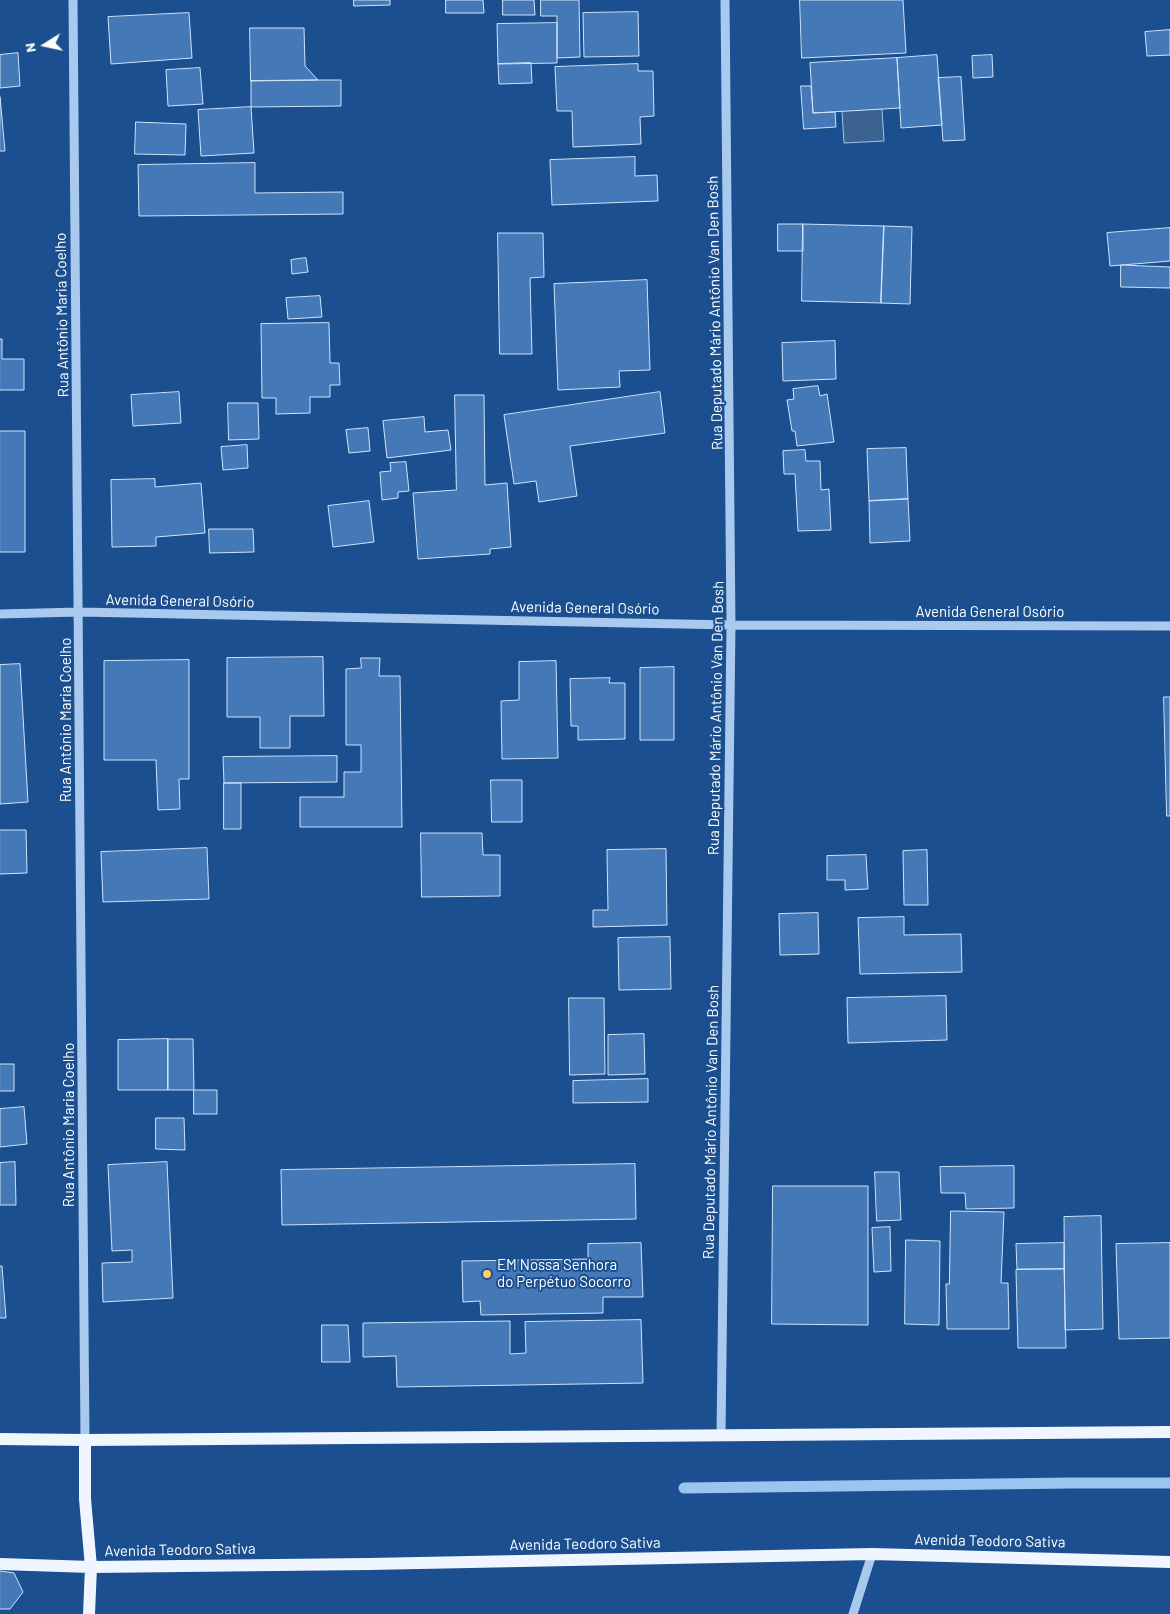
<!DOCTYPE html>
<html>
<head>
<meta charset="utf-8">
<style>
	body { margin:0 }
	#map { position:relative; width:1170px; height:1614px; overflow:hidden; background:#1b4f8f; font-family:Barlow,sans-serif }
	canvas { display:block }
	.north { position:absolute; left:20px; top:20px; width:50px; height:50px; -webkit-text-stroke:4px #1b4f8f; paint-order:stroke; rotate:260deg; font-size:14px; font-weight:700; line-height:20px; text-align:center; color:#fff }
	.north::after { content:''; display:block; margin:auto; width:18px; height:22px; background:#fff; clip-path:polygon(50% 0,100% 100%,50% 72%,0 100%) }
</style>
</head>
<body>
<div id="map">
<canvas width="1170" height="1614"></canvas>
<div class="north">N</div>
</div>
<script>
const context = document.querySelector('canvas').getContext('2d');
context.lineJoin = 'round';
function paint(path, color) {
  context.fillStyle = color;
  context.fill(path, 'evenodd');
}
function strokePath(path, color, width, dash) {
  context.strokeStyle = color;
  context.lineWidth = width;
  context.lineCap = dash ? 'butt' : 'round';
  context.setLineDash(dash || []);
  context.stroke(path);
}
function write(font, color, halo, rows, align = 'center') {
  context.font = font + ' Barlow,sans-serif';
  context.lineWidth = 4;
  context.setLineDash([]);
  context.textBaseline = 'middle';
  context.strokeStyle = halo;
  context.fillStyle = color;
  for (const [text, x, y, turn = 0] of rows) {
    context.save();
    context.translate(x, y);
    context.rotate((+turn || 0) * Math.PI / 180);
    context.textAlign = isNaN(turn) ? turn : align;
    if (halo) context.strokeText(text, 0, 0);
    context.fillText(text, 0, 0);
    context.restore();
  }
}
const water = new Path2D(`
	M 882,109 L 884,141 L 844,143 L 842,111 Z`);
const stream = new Path2D(`
	M 684,1488 L 1072,1483 L 1170,1483`);
const building = new Path2D(`
	M 354,0 L 390,0 L 390,5 L 354,6 Z
	M 446,0 L 483,0 L 484,13 L 446,13 Z
	M 503,0 L 534,0 L 535,15 L 503,15 Z
	M 541,0 L 579,0 L 580,57 L 557,58 L 557,16 L 541,16 Z
	M 800,0 L 903,0 L 906,53 L 802,58 Z
	M 638,12 L 639,56 L 584,57 L 583,13 Z
	M 189,13 L 192,58 L 111,64 L 108,17 Z
	M 557,23 L 557,63 L 498,64 L 497,24 Z
	M 250,28 L 304,28 L 305,66 L 318,80 L 251,81 Z
	M 1170,30 L 1170,55 L 1147,56 L 1145,32 Z
	M 18,53 L 20,86 L 0,88 L 0,55 Z
	M 937,55 L 942,125 L 901,128 L 897,58 Z
	M 992,55 L 993,77 L 973,78 L 972,56 Z
	M 897,58 L 900,108 L 813,113 L 810,63 Z
	M 531,63 L 532,83 L 499,84 L 498,64 Z
	M 638,64 L 638,71 L 653,71 L 654,116 L 640,117 L 641,144 L 573,147 L 572,111 L 557,111 L 555,67 Z
	M 200,68 L 203,104 L 168,106 L 166,70 Z
	M 961,77 L 965,140 L 943,141 L 938,78 Z
	M 318,80 L 341,80 L 341,106 L 251,107 L 251,81 Z
	M 801,86 L 811,86 L 813,113 L 835,112 L 836,127 L 804,129 Z
	M 0,97 L 5,151 L 0,151 Z
	M 251,107 L 254,153 L 201,156 L 198,110 Z
	M 136,122 L 186,124 L 185,155 L 135,154 Z
	M 635,157 L 635,176 L 657,175 L 658,201 L 552,205 L 550,160 Z
	M 255,163 L 255,193 L 343,192 L 343,214 L 139,216 L 138,165 Z
	M 778,224 L 803,224 L 803,251 L 778,251 Z
	M 803,224 L 884,226 L 881,303 L 802,301 Z
	M 884,226 L 912,227 L 910,304 L 881,303 Z
	M 1170,228 L 1170,261 L 1110,266 L 1107,233 Z
	M 498,233 L 543,233 L 544,277 L 530,278 L 532,354 L 500,354 Z
	M 306,258 L 308,272 L 292,274 L 291,260 Z
	M 1121,265 L 1170,267 L 1170,288 L 1121,287 Z
	M 647,280 L 650,370 L 619,371 L 620,387 L 558,390 L 554,284 Z
	M 320,296 L 322,317 L 288,319 L 286,298 Z
	M 329,323 L 330,363 L 339,363 L 340,385 L 330,385 L 330,397 L 310,397 L 310,413 L 276,414 L 276,398 L 262,398 L 261,324 Z
	M 0,339 L 2,339 L 2,359 L 24,359 L 24,390 L 0,390 Z
	M 835,341 L 836,379 L 783,381 L 782,343 Z
	M 818,386 L 820,396 L 827,394 L 834,442 L 797,446 L 795,431 L 792,431 L 787,400 L 794,399 L 793,389 Z
	M 179,392 L 181,423 L 133,426 L 131,395 Z
	M 660,392 L 665,433 L 570,446 L 577,496 L 539,502 L 536,481 L 514,484 L 504,415 Z
	M 455,395 L 484,395 L 485,485 L 507,483 L 511,547 L 490,549 L 490,554 L 418,559 L 413,493 L 456,490 Z
	M 228,403 L 258,403 L 259,439 L 229,440 Z
	M 424,417 L 425,432 L 448,430 L 451,450 L 387,458 L 383,421 Z
	M 368,428 L 370,451 L 349,453 L 346,430 Z
	M 0,431 L 25,431 L 25,552 L 0,552 Z
	M 247,445 L 248,468 L 223,470 L 221,447 Z
	M 906,448 L 908,499 L 869,501 L 867,449 Z
	M 805,450 L 806,461 L 820,461 L 821,490 L 829,489 L 831,530 L 798,531 L 795,474 L 784,474 L 783,451 Z
	M 406,462 L 409,491 L 398,492 L 398,498 L 382,500 L 380,472 L 391,471 L 390,463 Z
	M 155,479 L 155,487 L 201,483 L 205,533 L 156,537 L 156,546 L 112,547 L 111,480 Z
	M 908,499 L 910,541 L 870,543 L 869,501 Z
	M 369,501 L 374,542 L 333,547 L 328,506 Z
	M 209,529 L 253,529 L 254,552 L 210,553 Z
	M 323,657 L 324,716 L 290,716 L 290,748 L 260,748 L 260,717 L 227,717 L 227,658 Z
	M 361,658 L 380,658 L 379,676 L 400,676 L 402,827 L 300,827 L 300,797 L 344,797 L 344,772 L 361,772 L 361,745 L 346,745 L 346,669 L 361,668 Z
	M 189,660 L 189,779 L 179,779 L 180,809 L 158,810 L 156,760 L 104,760 L 104,661 Z
	M 556,661 L 558,758 L 502,759 L 501,701 L 519,700 L 519,662 Z
	M 20,664 L 28,802 L 0,804 L 0,665 Z
	M 674,667 L 674,740 L 640,740 L 640,668 Z
	M 610,678 L 609,683 L 625,683 L 625,739 L 578,740 L 578,726 L 571,726 L 570,679 Z
	M 1164,697 L 1170,697 L 1170,816 L 1167,816 Z
	M 337,756 L 337,782 L 224,783 L 223,757 Z
	M 491,780 L 522,780 L 522,822 L 492,822 Z
	M 224,783 L 241,783 L 241,829 L 224,829 Z
	M 0,830 L 26,830 L 27,873 L 0,874 Z
	M 421,833 L 482,833 L 483,855 L 500,855 L 500,896 L 422,897 Z
	M 207,848 L 209,899 L 103,902 L 101,852 Z
	M 666,849 L 667,925 L 593,927 L 593,910 L 608,910 L 607,850 Z
	M 927,850 L 928,905 L 904,905 L 903,851 Z
	M 866,855 L 868,889 L 845,890 L 845,880 L 827,880 L 827,856 Z
	M 818,913 L 819,954 L 780,955 L 779,914 Z
	M 904,917 L 904,935 L 961,934 L 962,972 L 860,974 L 858,918 Z
	M 670,937 L 671,989 L 619,990 L 618,938 Z
	M 946,996 L 947,1040 L 848,1043 L 847,998 Z
	M 569,998 L 604,998 L 605,1074 L 570,1075 Z
	M 644,1034 L 645,1074 L 608,1075 L 608,1035 Z
	M 168,1039 L 168,1090 L 118,1090 L 118,1040 Z
	M 168,1039 L 193,1039 L 194,1090 L 168,1090 Z
	M 0,1064 L 14,1064 L 14,1091 L 0,1091 Z
	M 648,1079 L 648,1102 L 573,1103 L 573,1081 Z
	M 194,1090 L 217,1090 L 217,1114 L 194,1114 Z
	M 24,1107 L 27,1144 L 0,1147 L 0,1109 Z
	M 156,1118 L 184,1118 L 185,1150 L 156,1149 Z
	M 15,1162 L 16,1205 L 0,1205 L 0,1163 Z
	M 167,1162 L 173,1298 L 103,1302 L 102,1263 L 132,1262 L 132,1250 L 112,1251 L 108,1165 Z
	M 635,1164 L 636,1219 L 282,1225 L 281,1170 Z
	M 1014,1166 L 1014,1208 L 966,1209 L 965,1193 L 941,1193 L 940,1167 Z
	M 875,1172 L 899,1172 L 901,1220 L 877,1221 Z
	M 773,1186 L 868,1186 L 868,1325 L 772,1324 Z
	M 951,1211 L 1004,1212 L 1001,1283 L 1008,1283 L 1009,1329 L 947,1329 L 946,1284 L 949,1284 Z
	M 1101,1216 L 1103,1329 L 1065,1330 L 1064,1217 Z
	M 890,1227 L 891,1271 L 874,1272 L 872,1228 Z
	M 906,1240 L 940,1241 L 939,1325 L 905,1324 Z
	M 641,1243 L 643,1297 L 603,1297 L 603,1313 L 481,1315 L 480,1301 L 463,1302 L 462,1261 L 588,1259 L 588,1244 Z
	M 1064,1243 L 1064,1269 L 1017,1269 L 1016,1244 Z
	M 1170,1243 L 1170,1338 L 1119,1339 L 1116,1244 Z
	M 0,1266 L 2,1266 L 6,1318 L 0,1318 Z
	M 1064,1269 L 1066,1348 L 1018,1348 L 1016,1270 Z
	M 641,1320 L 643,1383 L 397,1387 L 396,1356 L 363,1357 L 363,1323 L 510,1321 L 510,1354 L 526,1353 L 525,1322 Z
	M 322,1325 L 348,1325 L 350,1362 L 322,1362 Z
	M 0,1571 L 14,1573 L 23,1592 L 10,1609 L 0,1609 Z`);
const minor = new Path2D(`
	M 73,0 L 85,1440
	M 0,614 L 79,612 L 731,625 L 1170,626
	M 721,1435 L 731,625 L 725,0
	M 853,1614 L 872,1554`);
const major = new Path2D(`
	M 0,1439 L 85,1440 L 1170,1432
	M 85,1440 L 85,1499 L 91,1567 L 89,1614
	M 0,1564 L 91,1567 L 369,1564 L 872,1554 L 1170,1562`);
const markers = [
	[487,1274,5,"#ffd166"]
];
const streetNames = [
	["Rua Deputado Mário Antônio Van Den Bosh",715,313,-91],
	["Rua Antônio Maria Coelho",62,315,-91],
	["Avenida General Osório",180,601,1],
	["Avenida General Osório",585,608,1],
	["Avenida General Osório",990,612],
	["Rua Deputado Mário Antônio Van Den Bosh",716,718,-89],
	["Rua Antônio Maria Coelho",66,720,-90],
	["Rua Deputado Mário Antônio Van Den Bosh",711,1122,-89],
	["Rua Antônio Maria Coelho",69,1125,-90],
	["Avenida Teodoro Sativa",990,1541,1],
	["Avenida Teodoro Sativa",585,1544,-1],
	["Avenida Teodoro Sativa",180,1550,-1]
];
const poiNames = [
	["EM Nossa Senhora",497,1265],
	["do Perpétuo Socorro",497,1282]
];
paint(water, '#3c6290');
strokePath(water, '#9cc4f0', 1);
strokePath(stream, '#9cc4f0', 11);
paint(building, '#4478b7');
strokePath(building, '#cfe3fa', 1);
strokePath(minor, '#a9c9ee', 9);
strokePath(major, '#f0f6ff', 12);
for (const [x, y, r, color] of markers) {
  const dot = new Path2D();
  dot.arc(x, y, r, 0, 2 * Math.PI);
  context.fillStyle = color;
  context.fill(dot);
  strokePath(dot, '#1b4f8f', 2);
}
write('15px', '#fff', '#1b4f8f', streetNames);
write('15px', '#fff', '#1b4f8f', poiNames, 'left');
</script>
</body>
</html>
